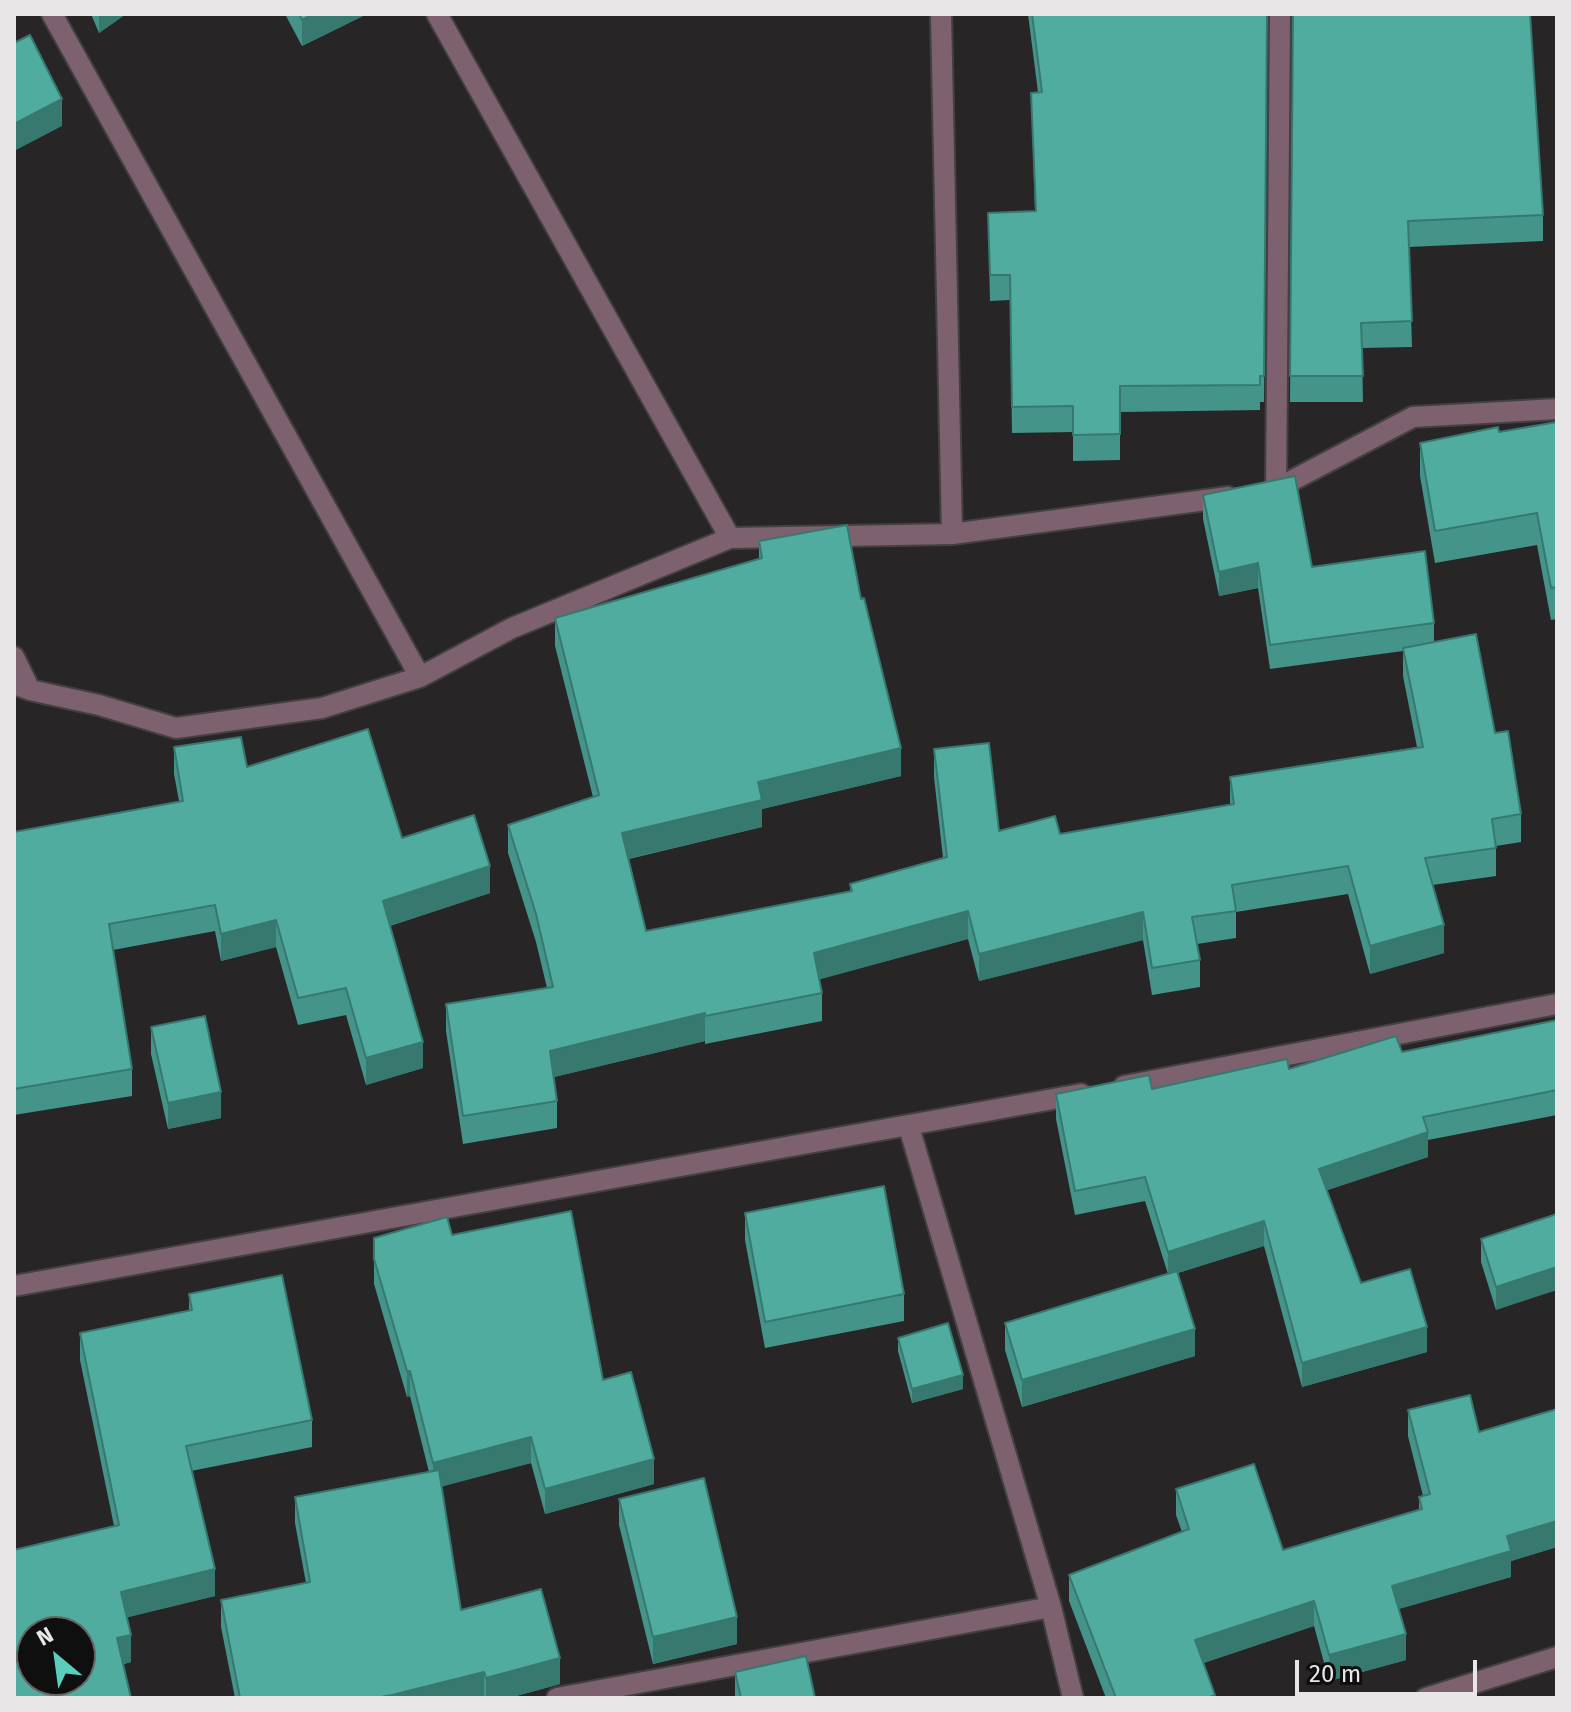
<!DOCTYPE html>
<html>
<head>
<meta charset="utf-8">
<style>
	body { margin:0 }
	#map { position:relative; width:1571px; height:1712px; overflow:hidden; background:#282527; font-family:"Fira Sans",sans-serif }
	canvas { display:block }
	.frame { position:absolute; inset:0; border:16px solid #e8e6e7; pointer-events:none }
	.north { position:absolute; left:16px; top:1616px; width:80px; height:80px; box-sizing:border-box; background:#100f0f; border:2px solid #666565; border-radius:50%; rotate:331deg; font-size:22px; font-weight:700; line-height:32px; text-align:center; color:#e8e6e7 }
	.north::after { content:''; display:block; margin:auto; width:28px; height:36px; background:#5acebd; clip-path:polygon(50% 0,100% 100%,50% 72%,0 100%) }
	.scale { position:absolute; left:1295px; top:1660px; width:182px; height:36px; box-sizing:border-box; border:4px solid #e8e6e7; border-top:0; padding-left:10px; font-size:24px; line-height:28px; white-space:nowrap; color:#e8e6e7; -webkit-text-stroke:6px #100f0f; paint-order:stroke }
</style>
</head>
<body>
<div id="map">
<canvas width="1571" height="1712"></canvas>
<div class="frame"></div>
<div class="north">N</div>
<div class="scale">20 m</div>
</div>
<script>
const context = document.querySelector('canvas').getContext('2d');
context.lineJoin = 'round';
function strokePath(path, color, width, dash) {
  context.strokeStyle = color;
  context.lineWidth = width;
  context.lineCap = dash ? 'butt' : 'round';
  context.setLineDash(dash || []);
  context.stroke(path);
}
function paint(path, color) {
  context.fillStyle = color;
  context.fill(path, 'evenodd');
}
const minor = new Path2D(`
	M 52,14 L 420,677
	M 437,14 L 730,538
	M 941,14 L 952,534
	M 1276,490 L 1280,14
	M 1272,491 L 1413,417 L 1557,409
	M 14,657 L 30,690
	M 14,684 L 30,690 L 99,705 L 176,728 L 322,708 L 420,677 L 512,628 L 730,538 L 952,534 L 1228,497
	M 1124,1086 L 1557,1004
	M 909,1127 L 1051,1607 L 1073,1698
	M 14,1286 L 1081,1094
	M 557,1698 L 1051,1607
	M 1426,1698 L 1557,1657`);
const wall = new Path2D(`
	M 91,14 L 126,14 L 99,33 Z
	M 285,14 L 367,14 L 302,46 Z
	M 1028,14 L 1267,14 L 1264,402 L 1260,402 L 1260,410 L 1120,412 L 1120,460 L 1073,461 L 1073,432 L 1012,433 L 1010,300 L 990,301 L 988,213 L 1035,211 L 1031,93 L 1038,92 Z
	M 1293,14 L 1543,215 L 1543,241 L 1409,247 L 1412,347 L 1362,348 L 1363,402 L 1290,402 Z
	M 1557,422 L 1557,619 L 1551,620 L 1537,545 L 1435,563 L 1420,476 L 1420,443 L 1499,432 Z
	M 1203,495 L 1312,567 L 1434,623 L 1434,642 L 1495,733 L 1521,814 L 1521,842 L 1496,846 L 1496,876 L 1432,885 L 1444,953 L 1370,974 L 1348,894 L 1236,912 L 1236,938 L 1197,944 L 1200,960 L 1200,987 L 1152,995 L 1143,940 L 979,981 L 968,939 L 819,979 L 822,993 L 822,1021 L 705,1044 L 705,1041 L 554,1077 L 557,1101 L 557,1128 L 463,1144 L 446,1031 L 446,1004 L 547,988 L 536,942 L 508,853 L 508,825 L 593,797 L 555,646 L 555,618 L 759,559 L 759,541 L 861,599 L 901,776 L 762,809 L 762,827 L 629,859 L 646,931 L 850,891 L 850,884 L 943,858 L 934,777 L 934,749 L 999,831 L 1060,834 L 1230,805 L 1230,777 L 1417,747 L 1403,676 L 1403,651 L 1270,669 L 1258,588 L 1219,596 L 1203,519 Z
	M 174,747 L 247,767 L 402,838 L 490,893 L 390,926 L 423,1068 L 366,1085 L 346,1015 L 298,1025 L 276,947 L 221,961 L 215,931 L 113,950 L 132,1069 L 132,1096 L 14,1115 L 14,832 L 179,801 L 174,774 Z
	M 1557,1020 L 1557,1115 L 1428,1140 L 1428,1157 L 1327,1190 L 1361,1283 L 1427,1352 L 1302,1387 L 1264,1246 L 1178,1273 L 1195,1356 L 1022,1407 L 1005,1350 L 1005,1323 L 1168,1274 L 1145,1201 L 1075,1215 L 1056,1119 L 1056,1094 L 1152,1089 L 1402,1052 Z
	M 151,1027 L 221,1118 L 168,1129 L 151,1054 Z
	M 745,1213 L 904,1294 L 904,1321 L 765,1348 L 745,1240 Z
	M 1557,1214 L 1496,1310 L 1481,1262 L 1481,1239 Z
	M 452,1235 L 603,1380 L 654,1484 L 545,1514 L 531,1463 L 441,1486 L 461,1610 L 560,1684 L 509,1698 L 235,1698 L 221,1627 L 221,1600 L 306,1583 L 295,1523 L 295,1497 L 429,1472 L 410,1396 L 407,1397 L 374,1284 L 374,1238 Z
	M 189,1294 L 312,1420 L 312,1447 L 191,1471 L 215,1596 L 127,1617 L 131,1662 L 14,1698 L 114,1526 L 80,1360 L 80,1333 L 189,1311 Z
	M 898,1338 L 963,1389 L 912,1403 L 898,1351 Z
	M 1557,1409 L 1557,1547 L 1511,1561 L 1511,1577 L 1398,1609 L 1406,1660 L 1329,1681 L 1314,1626 L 1203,1663 L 1215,1698 L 1106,1698 L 1069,1601 L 1069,1575 L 1182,1532 L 1176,1515 L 1176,1489 L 1283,1550 L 1419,1510 L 1419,1497 L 1423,1496 L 1408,1436 L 1408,1410 L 1479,1432 Z
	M 619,1499 L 737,1644 L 653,1664 L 619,1525 Z
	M 735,1672 L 815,1698 L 735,1698 Z`);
const shadedWall = new Path2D(`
	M 99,14 L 126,14 L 99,33 Z
	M 313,14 L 367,14 L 302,46 L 302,20 Z
	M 62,99 L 62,126 L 14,151 L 14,124 Z
	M 1258,563 L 1258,588 L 1219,596 L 1219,572 Z
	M 901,748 L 901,776 L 762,809 L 762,827 L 622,860 L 622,833 L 758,782 Z
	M 490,866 L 490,893 L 383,928 L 383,901 Z
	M 968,911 L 968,939 L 814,981 L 814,953 Z
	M 1143,912 L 1143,940 L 979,981 L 979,954 Z
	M 276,920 L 276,947 L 221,961 L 221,934 Z
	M 1444,925 L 1444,953 L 1370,974 L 1370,946 Z
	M 705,1013 L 705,1041 L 550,1078 L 550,1051 Z
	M 423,1042 L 423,1068 L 366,1085 L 366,1058 Z
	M 221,1092 L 221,1118 L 168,1129 L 168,1103 Z
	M 1428,1132 L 1428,1157 L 1319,1193 L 1319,1169 Z
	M 1264,1221 L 1264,1246 L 1168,1276 L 1168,1252 Z
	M 1557,1267 L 1557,1290 L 1496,1310 L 1496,1287 Z
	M 1427,1327 L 1427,1352 L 1302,1387 L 1302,1363 Z
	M 1195,1329 L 1195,1356 L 1022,1407 L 1022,1380 Z
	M 407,1371 L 410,1371 L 410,1396 L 407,1397 Z
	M 963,1375 L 963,1389 L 912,1403 L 912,1389 Z
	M 531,1437 L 531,1463 L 433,1489 L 433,1463 Z
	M 654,1459 L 654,1484 L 545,1514 L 545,1489 Z
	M 1557,1521 L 1557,1547 L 1511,1561 L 1511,1577 L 1392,1611 L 1392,1586 L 1507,1536 Z
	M 215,1569 L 215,1596 L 121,1619 L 121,1592 Z
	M 1314,1601 L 1314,1626 L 1195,1666 L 1195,1640 Z
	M 737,1617 L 737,1644 L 653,1664 L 653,1637 Z
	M 1406,1634 L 1406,1660 L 1329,1681 L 1329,1655 Z
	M 131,1635 L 131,1662 L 117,1665 L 117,1638 Z
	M 560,1658 L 560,1684 L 509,1698 L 486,1698 L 486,1678 Z
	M 484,1672 L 484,1698 L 392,1698 L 392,1695 Z`);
const building = new Path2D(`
	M 299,14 L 313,14 L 302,20 Z
	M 1032,14 L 1267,14 L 1264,376 L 1260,376 L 1260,385 L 1120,386 L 1120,434 L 1073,435 L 1073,406 L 1012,407 L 1010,275 L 990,275 L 988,213 L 1036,211 L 1031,93 L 1042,92 Z
	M 1293,14 L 1530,14 L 1543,215 L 1408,221 L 1412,321 L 1361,323 L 1363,376 L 1290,376 Z
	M 30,35 L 62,99 L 14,124 L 14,43 Z
	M 1557,422 L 1557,587 L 1551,588 L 1537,513 L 1435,531 L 1420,443 L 1498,427 L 1499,432 Z
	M 1295,476 L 1312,567 L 1425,551 L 1434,623 L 1270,645 L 1258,563 L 1219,572 L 1203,495 Z
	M 847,525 L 861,599 L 864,598 L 901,748 L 758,782 L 762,800 L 622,833 L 646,931 L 852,891 L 850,884 L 947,857 L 934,749 L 989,743 L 999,831 L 1055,816 L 1060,834 L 1234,804 L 1230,777 L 1423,747 L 1403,648 L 1476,634 L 1495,733 L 1508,731 L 1521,814 L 1492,819 L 1496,848 L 1425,858 L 1444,925 L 1370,946 L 1348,866 L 1232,885 L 1236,911 L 1192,917 L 1200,960 L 1152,968 L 1143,912 L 979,954 L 968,911 L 814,953 L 822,993 L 705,1016 L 705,1013 L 550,1051 L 557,1101 L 463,1116 L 446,1004 L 553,987 L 536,914 L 508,825 L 599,795 L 555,618 L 762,558 L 759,541 Z
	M 368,729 L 402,838 L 474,815 L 490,866 L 383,901 L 423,1042 L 366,1058 L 346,988 L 298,998 L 276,920 L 221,934 L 215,905 L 109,924 L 132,1069 L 14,1089 L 14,832 L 183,801 L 174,747 L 241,737 L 247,767 Z
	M 205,1016 L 221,1092 L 168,1103 L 151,1027 Z
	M 1557,1020 L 1557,1090 L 1423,1117 L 1428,1132 L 1319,1169 L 1361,1283 L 1410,1269 L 1427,1327 L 1302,1363 L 1264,1221 L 1168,1252 L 1145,1177 L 1075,1191 L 1056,1094 L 1149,1075 L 1152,1089 L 1287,1059 L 1289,1069 L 1396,1036 L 1402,1052 Z
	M 884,1186 L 904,1294 L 765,1322 L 745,1213 Z
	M 571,1211 L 603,1380 L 631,1372 L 654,1459 L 545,1489 L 531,1437 L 433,1463 L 410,1371 L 407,1371 L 374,1259 L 374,1238 L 447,1217 L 452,1235 Z
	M 1557,1214 L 1557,1267 L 1496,1287 L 1481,1239 Z
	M 1177,1271 L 1195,1329 L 1022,1380 L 1005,1323 Z
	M 282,1275 L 312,1420 L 186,1446 L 215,1569 L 121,1592 L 131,1635 L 117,1638 L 131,1698 L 14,1698 L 14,1550 L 119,1525 L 80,1333 L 192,1310 L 189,1294 ZM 32,1632 L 80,1632 L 80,1680 L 32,1680 Z
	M 948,1323 L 963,1375 L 912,1389 L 898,1338 Z
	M 1470,1395 L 1479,1432 L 1557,1409 L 1557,1521 L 1507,1536 L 1511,1551 L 1392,1586 L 1406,1634 L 1329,1655 L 1314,1601 L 1195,1640 L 1215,1695 L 1208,1698 L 1116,1698 L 1069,1575 L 1189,1529 L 1176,1489 L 1254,1464 L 1283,1550 L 1422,1509 L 1419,1497 L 1430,1494 L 1408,1410 Z
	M 439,1470 L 461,1610 L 541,1589 L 560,1658 L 486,1678 L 484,1672 L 392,1695 L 375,1698 L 240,1698 L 221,1600 L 310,1582 L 295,1497 Z
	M 704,1478 L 737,1617 L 653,1637 L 619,1499 Z
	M 806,1656 L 815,1698 L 741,1698 L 735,1672 Z`);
strokePath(minor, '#434042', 24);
strokePath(minor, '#7d616f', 20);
paint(wall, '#449489');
paint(shadedWall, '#37786f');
paint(building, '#4fac9f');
strokePath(building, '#37786f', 2);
</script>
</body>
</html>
